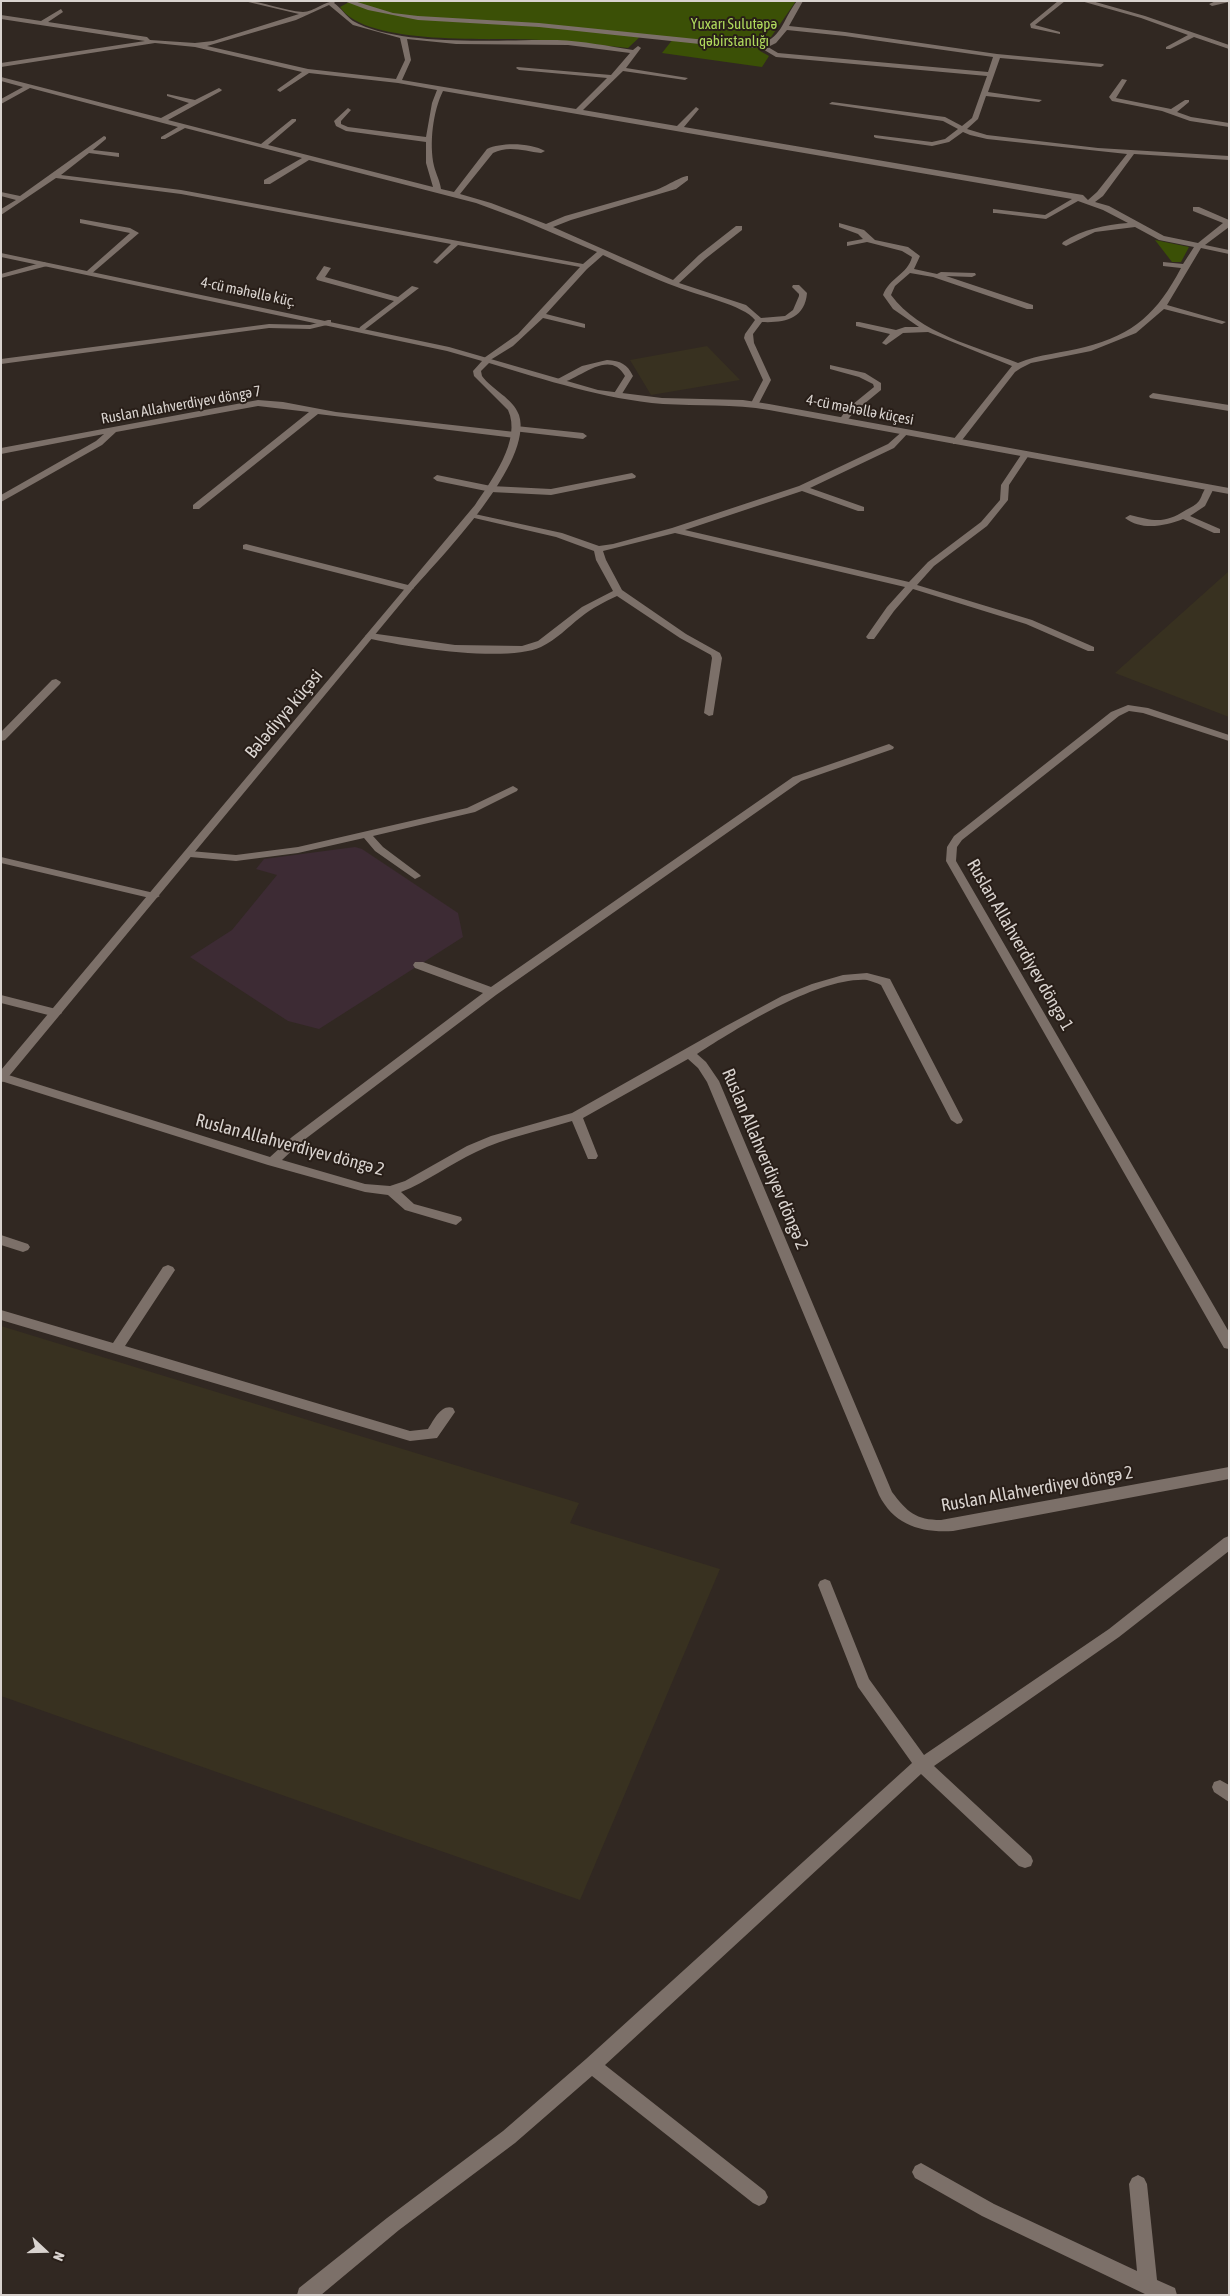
<!DOCTYPE html>
<html>
<head>
<meta charset="utf-8">
<style>
	body { margin:0 }
	#map { position:relative; width:1230px; height:2296px; overflow:hidden; background:#312822; font-family:"Asap Condensed",sans-serif }
	canvas { display:block }
	.frame { position:absolute; inset:0; border:2px solid #d9d3cf; pointer-events:none }
	.north { position:absolute; left:20px; top:2226px; width:50px; height:50px; -webkit-text-stroke:4px #281e18; paint-order:stroke; rotate:111deg; font-size:14px; font-weight:700; line-height:20px; text-align:center; color:#d9d3cf }
	.north::after { content:''; display:block; margin:auto; width:18px; height:22px; background:#d9d3cf; clip-path:polygon(50% 0,100% 100%,50% 72%,0 100%) }
</style>
</head>
<body>
<div id="map">
<canvas width="1230" height="2296"></canvas>
<div class="frame"></div>
<div class="north">N</div>
</div>
<script>
const context = document.querySelector('canvas').getContext('2d');
context.lineJoin = 'round';
function paint(path, color) {
  context.fillStyle = color;
  context.fill(path, 'evenodd');
}
function write(font, color, halo, rows, align = 'center') {
  context.font = font + ' "Asap Condensed",sans-serif';
  context.lineWidth = 4;
  context.setLineDash([]);
  context.textBaseline = 'middle';
  context.strokeStyle = halo;
  context.fillStyle = color;
  for (const [text, x, y, turn = 0] of rows) {
    context.save();
    context.translate(x, y);
    context.rotate((+turn || 0) * Math.PI / 180);
    context.textAlign = isNaN(turn) ? turn : align;
    if (halo) context.strokeText(text, 0, 0);
    context.fillText(text, 0, 0);
    context.restore();
  }
}
const industrial = new Path2D(`
	M 707,346 L 740,380 L 651,395 L 630,360 Z
	M 1229,571 L 1229,717 L 1115,673 Z
	M 1,1326 L 579,1503 L 570,1523 L 720,1569 L 580,1900 L 1,1696 Z`);
const education = new Path2D(`
	M 355,847 L 362,849 L 458,913 L 463,937 L 319,1029 L 288,1021 L 190,957 L 232,930 L 277,875 L 256,869 L 264,859 Z`);
const green = new Path2D(`
	M 351,1 L 796,1 L 771,37 L 766,37 L 760,51 L 769,56 L 762,67 L 662,53 L 673,39 L 643,34 L 628,48 C 599,45 570,41 541,40 C 495,37 366,47 340,7 Z
	M 1155,240 L 1189,247 L 1181,262 L 1172,262 Z`);
const minor = new Path2D(`
	M 244,1 C 264,1 283,11 303,12 C 314,12 324,1 336,1 L 334,3 C 341,8 346,16 353,21 C 401,48 502,39 557,40 C 583,41 608,46 633,50 L 638,46 L 641,48 L 626,68 L 688,78 L 685,80 L 623,71 L 583,110 L 677,126 L 696,107 L 699,109 L 684,127 L 1065,192 L 1083,195 L 1088,200 L 1097,192 L 1127,154 L 987,139 L 970,135 L 963,132 L 949,142 L 932,146 L 876,138 L 874,137 L 874,135 L 932,142 L 945,139 L 958,129 L 943,121 L 829,104 L 832,102 L 945,117 L 962,126 L 972,118 L 987,76 L 776,57 L 761,48 L 728,47 L 539,27 L 418,20 L 368,10 L 344,1 L 354,1 L 393,13 L 418,16 L 539,23 L 755,45 C 782,41 782,20 797,1 L 803,1 L 789,26 L 845,32 L 997,54 L 1103,64 L 1104,65 L 1101,67 L 1000,58 L 988,92 L 1042,100 L 1039,102 L 986,96 L 978,119 L 967,129 L 987,135 L 1098,148 L 1229,156 L 1229,160 L 1134,154 L 1103,196 L 1095,202 L 1109,206 L 1164,236 L 1198,243 L 1223,223 L 1193,211 L 1193,207 L 1199,207 L 1229,220 L 1229,227 L 1205,245 L 1229,250 L 1229,254 L 1201,248 L 1167,305 L 1226,322 L 1222,324 L 1164,309 L 1136,333 L 1091,351 L 1031,363 L 1021,368 L 1015,372 L 959,444 L 953,444 L 953,440 L 1012,366 L 928,332 L 903,333 L 886,345 L 882,343 L 890,334 L 856,326 L 856,322 L 859,322 L 896,330 L 905,327 L 919,327 L 893,309 L 883,295 C 889,278 908,274 912,257 L 902,251 L 867,242 L 847,246 L 847,242 L 863,239 L 858,234 L 839,227 L 839,223 L 864,230 L 875,240 L 908,247 L 920,256 L 914,269 L 937,274 L 941,272 L 975,273 L 976,275 L 972,277 L 946,276 L 1033,305 L 1033,309 L 1027,309 L 933,277 L 910,273 L 895,286 L 891,295 C 920,334 975,346 1018,363 C 1039,354 1063,353 1085,347 C 1135,334 1157,313 1181,268 L 1163,266 L 1163,262 L 1183,264 L 1194,247 L 1159,240 L 1135,227 L 1095,232 L 1066,246 L 1062,244 L 1063,242 C 1084,229 1104,225 1128,223 L 1103,210 L 1078,201 L 1046,219 L 996,213 L 993,213 L 993,209 L 1045,215 L 1072,199 L 443,91 C 433,111 429,144 434,166 C 436,174 440,181 441,189 L 454,192 L 487,149 C 502,142 531,143 545,151 L 541,153 C 525,151 508,145 493,153 L 460,194 L 491,203 L 546,224 L 565,216 L 656,190 C 665,187 681,176 688,176 L 688,180 L 676,189 L 571,220 L 553,227 L 673,280 L 699,255 L 736,226 L 742,226 L 742,230 L 705,259 L 679,283 L 746,305 L 761,318 L 785,316 L 793,310 L 799,296 L 799,294 L 792,287 L 793,285 L 799,285 L 807,293 C 805,319 784,323 762,322 L 753,334 L 754,343 L 771,380 L 757,407 L 750,405 L 763,380 L 744,338 L 745,334 L 755,320 C 744,305 696,295 677,287 C 652,278 627,266 603,255 L 587,269 L 546,314 L 585,324 L 585,328 L 543,318 L 513,346 L 487,362 L 484,362 L 484,358 L 518,334 L 580,267 L 458,245 L 437,264 L 433,262 L 451,244 L 181,194 L 56,178 L 1,215 L 1,209 L 16,200 L 1,196 L 1,192 L 20,196 L 104,136 L 106,137 L 106,139 L 93,150 L 119,153 L 119,157 L 89,153 L 61,175 L 181,190 L 583,264 L 597,252 L 522,220 L 476,203 L 309,160 L 270,184 L 264,184 L 264,180 L 302,158 L 185,128 L 165,139 L 161,139 L 161,137 L 178,127 L 30,88 L 1,104 L 1,99 L 23,87 L 1,81 L 1,77 L 161,118 L 189,103 L 167,96 L 167,94 L 195,100 L 219,88 L 222,90 L 221,91 L 168,120 L 261,144 L 292,119 L 296,119 L 296,121 L 268,145 L 433,187 L 426,163 L 426,142 L 346,131 L 336,126 L 334,121 L 348,108 L 351,110 L 341,121 L 341,124 L 348,127 L 426,137 L 432,103 L 437,90 L 398,83 L 309,73 L 280,92 L 277,90 L 278,89 L 302,72 L 195,47 L 155,43 L 1,67 L 1,63 L 145,41 L 1,19 L 1,15 L 41,21 L 61,9 L 63,12 L 48,22 L 147,37 L 150,40 L 195,43 L 213,41 L 299,14 ZM 329,5 L 353,25 L 400,38 L 405,60 L 396,79 L 308,69 L 207,46 L 296,20 ZM 787,30 L 845,36 L 993,57 L 988,72 L 778,53 L 768,47 L 776,43 ZM 407,39 L 456,44 L 568,45 L 630,53 L 611,75 L 517,67 L 516,68 L 519,70 L 607,78 L 576,109 L 402,80 L 411,60 Z
	M 1058,1 L 1065,1 L 1035,25 L 1060,32 L 1060,34 L 1031,28 L 1030,24 Z
	M 1081,1 L 1092,1 L 1145,16 L 1229,45 L 1229,49 L 1194,37 L 1170,49 L 1166,49 L 1166,47 L 1188,35 L 1141,18 Z
	M 1216,1 L 1229,1 L 1229,2 L 1212,6 L 1209,4 Z
	M 1122,79 L 1127,80 L 1116,98 L 1171,109 L 1185,100 L 1189,100 L 1189,102 L 1177,112 L 1191,117 L 1229,123 L 1229,127 L 1190,121 L 1162,111 L 1112,101 L 1109,97 Z
	M 80,219 L 130,228 L 139,233 L 90,275 L 87,275 L 87,271 L 130,233 L 80,223 Z
	M 44,262 L 48,264 L 47,266 L 1,278 L 1,274 Z
	M 324,266 L 331,268 L 325,277 L 398,297 L 412,286 L 419,288 L 363,331 L 359,329 L 360,327 L 394,301 L 317,280 L 316,278 Z
	M 328,320 L 331,320 L 331,324 L 310,329 L 269,328 L 1,364 L 1,359 L 269,324 L 310,325 Z
	M 607,360 C 621,361 627,364 633,376 L 620,397 L 613,395 L 625,376 C 607,343 568,392 554,381 L 582,366 Z
	M 830,365 L 865,373 L 881,383 L 881,390 L 853,413 L 846,422 L 839,420 L 847,409 L 874,387 L 873,384 L 859,377 L 830,369 Z
	M 1153,393 L 1229,405 L 1229,411 L 1150,398 L 1149,396 Z
	M 258,400 L 283,402 L 336,412 L 515,432 L 519,435 L 515,438 L 318,414 L 199,509 L 193,509 L 193,505 L 309,412 L 258,406 L 116,432 L 102,445 L 1,502 L 1,495 L 96,441 L 104,434 L 1,454 L 1,448 Z
	M 516,426 L 583,433 L 587,436 L 583,439 L 513,431 L 513,427 Z
	M 905,429 L 909,432 L 894,448 L 810,488 L 864,507 L 864,511 L 858,511 L 802,491 L 685,530 L 909,582 L 928,562 L 981,522 L 1000,500 L 1001,485 L 1021,455 L 1028,453 L 1029,455 L 1009,485 L 1008,500 L 987,526 L 934,566 L 917,585 L 1032,620 L 1094,647 L 1094,651 L 1088,651 L 1026,624 L 913,589 L 894,611 L 874,639 L 868,639 L 866,637 L 887,607 L 905,587 L 675,533 L 603,551 L 606,560 L 622,590 L 686,634 L 720,653 L 722,658 L 713,715 L 709,716 L 704,713 L 712,658 L 711,655 L 680,638 L 617,596 C 604,602 592,608 581,617 C 568,627 556,640 541,647 C 506,663 405,647 367,638 L 365,636 L 370,633 L 455,645 L 522,646 L 538,641 L 582,607 L 613,591 L 596,560 L 594,551 L 556,537 L 470,517 L 470,513 L 562,533 L 599,546 L 613,544 L 672,528 L 799,486 L 888,444 Z
	M 632,473 L 636,476 L 635,478 L 551,495 L 491,492 L 437,481 L 433,478 L 437,475 L 491,486 L 551,489 Z
	M 1210,485 L 1214,488 L 1205,506 L 1190,516 L 1220,529 L 1220,533 L 1214,533 L 1183,519 C 1165,526 1142,531 1125,518 L 1130,515 C 1154,521 1164,524 1186,510 C 1191,507 1196,505 1199,501 C 1203,495 1203,488 1210,485 Z
	M 246,544 L 412,586 L 414,588 L 409,591 L 243,549 L 243,545 Z
	M 56,679 L 61,682 L 60,684 L 5,740 L 1,741 L 1,732 L 52,680 Z
	M 1128,705 L 1148,708 L 1229,735 L 1229,741 L 1143,713 L 1129,711 L 1119,716 L 962,840 L 957,847 L 956,861 L 1229,1332 L 1229,1349 L 1224,1348 L 946,861 L 947,847 L 954,836 L 1111,712 Z
	M 889,744 L 894,747 L 893,749 L 801,781 L 496,995 L 300,1143 L 282,1160 L 365,1184 L 390,1186 L 405,1181 L 467,1146 L 491,1136 L 572,1113 L 726,1026 L 782,996 L 812,984 L 843,975 L 867,973 L 890,979 L 963,1120 L 961,1123 L 957,1124 L 951,1120 L 881,985 C 877,983 871,981 867,980 C 818,977 738,1028 697,1054 L 706,1062 L 719,1081 L 892,1492 C 907,1512 916,1520 941,1520 L 1229,1467 L 1229,1479 L 953,1531 C 921,1533 894,1525 879,1495 L 707,1082 L 698,1068 L 688,1059 L 583,1118 L 598,1156 L 596,1159 L 588,1159 L 572,1121 C 540,1131 506,1137 476,1152 C 450,1164 427,1182 401,1192 L 414,1204 L 461,1217 L 462,1220 L 456,1225 L 405,1210 L 388,1195 L 365,1192 L 268,1165 L 1,1081 L 2,1073 L 270,1157 L 292,1137 L 483,993 L 415,968 L 413,965 L 415,962 L 423,962 L 491,987 L 793,777 Z
	M 513,786 L 518,789 L 517,791 L 475,812 L 373,836 L 383,847 L 419,874 L 421,876 L 415,879 L 375,851 L 364,838 L 298,853 L 236,861 L 190,857 L 185,854 L 190,851 L 236,855 L 298,847 L 467,808 Z
	M 1,857 L 154,893 L 160,896 L 154,899 L 1,863 Z
	M 1,995 L 60,1010 L 62,1013 L 56,1017 L 1,1003 Z
	M 1,1235 L 28,1244 L 30,1247 L 28,1250 L 23,1252 L 1,1245 Z
	M 168,1265 L 173,1267 L 175,1270 L 125,1346 L 410,1431 L 428,1429 C 434,1420 441,1404 453,1408 L 455,1412 L 437,1438 L 410,1441 L 1,1320 L 1,1310 L 113,1343 L 163,1267 Z
	M 1229,1536 L 1229,1551 L 1119,1637 L 934,1766 L 1031,1856 L 1033,1861 L 1031,1866 L 1025,1868 L 1019,1866 L 921,1774 L 605,2065 L 765,2191 L 768,2197 L 765,2203 L 759,2206 L 753,2203 L 592,2076 L 515,2143 L 399,2230 L 321,2295 L 297,2295 L 299,2288 L 387,2218 L 503,2131 L 586,2059 L 912,1763 L 858,1687 L 818,1585 L 820,1581 L 825,1579 L 830,1581 L 869,1679 L 924,1755 L 1109,1629 L 1224,1538 Z
	M 1220,1780 L 1229,1785 L 1229,1802 L 1214,1792 L 1212,1787 L 1214,1782 Z
	M 921,2163 L 994,2204 L 1137,2271 L 1129,2184 L 1132,2178 L 1138,2175 L 1144,2178 L 1147,2184 L 1157,2280 L 1175,2288 L 1177,2295 L 1147,2295 L 982,2216 L 915,2178 L 912,2172 L 915,2166 Z`);
const tertiary = new Path2D(`
	M 1,253 L 449,347 L 598,390 L 662,398 L 743,400 L 769,404 L 1229,488 L 1229,494 L 769,410 C 734,404 698,406 663,404 C 603,399 546,380 489,363 L 481,371 L 482,376 C 492,390 513,398 519,415 C 534,462 442,556 412,590 L 5,1081 L 1,1082 L 1,1070 L 475,505 C 491,481 522,440 508,410 L 474,376 L 473,371 L 482,361 L 447,351 L 1,257 Z`);
const farParknames = [
	["Yuxarı Sulutəpə",734,24],
	["qəbirstanlığı",734,41]
];
const farStreetnames = [
	["4-cü məhəllə küç.",248,292,12],
	["Ruslan Allahverdiyev döngə 7",181,405,-10],
	["4-cü məhəllə küçesi",860,410,11]
];
const streetNames = [
	["Bələdiyyə küçəsi",284,714,-50],
	["Ruslan Allahverdiyev döngə 1",1020,945,60],
	["Ruslan Allahverdiyev döngə 2",290,1145,15],
	["Ruslan Allahverdiyev döngə 2",765,1159,67],
	["Ruslan Allahverdiyev döngə 2",1037,1489,-10]
];
paint(industrial, '#383120');
paint(education, '#3d2b34');
paint(green, '#3b5006');
paint(minor, '#7c7069');
paint(tertiary, '#7c7069');
write('15px', '#afd95c', '#281e18', farParknames);
write('15px', '#d9d3cf', '#281e18', farStreetnames);
write('18px', '#d9d3cf', '#281e18', streetNames);
</script>
</body>
</html>
